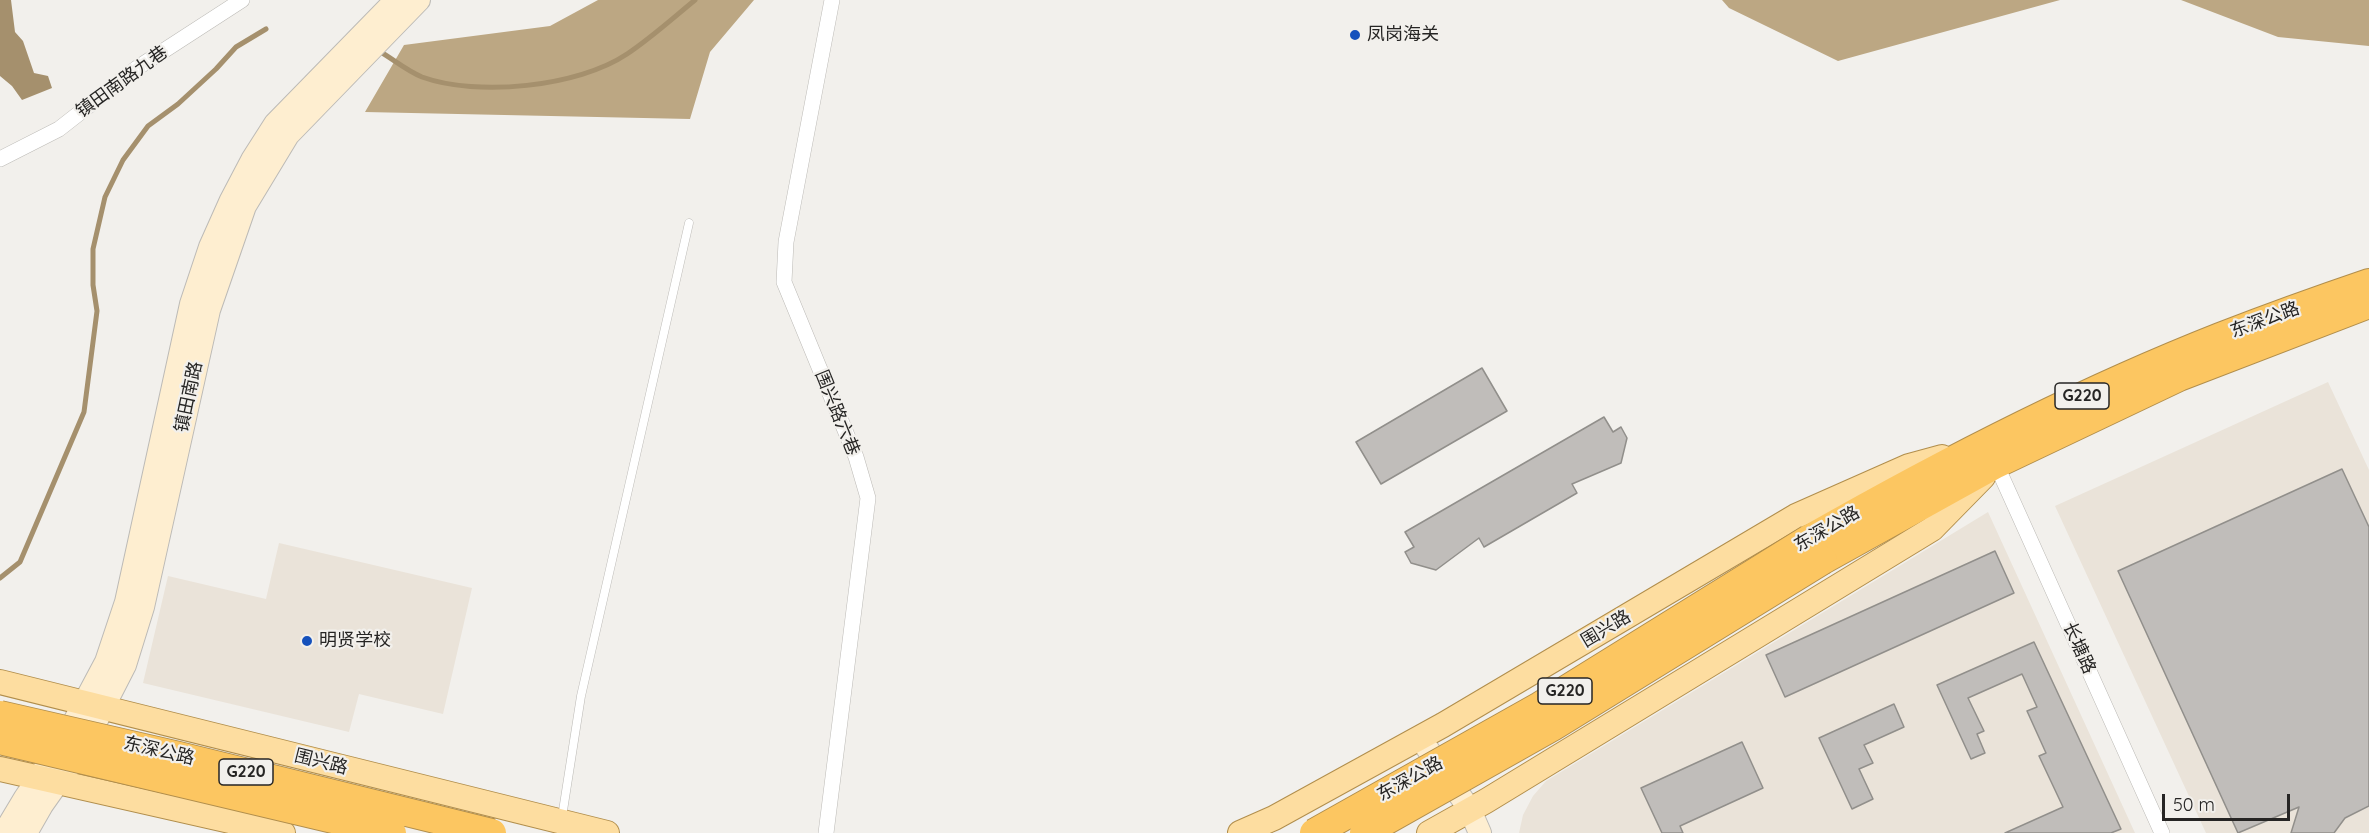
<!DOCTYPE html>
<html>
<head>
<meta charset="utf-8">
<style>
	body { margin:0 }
	#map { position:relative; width:2369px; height:833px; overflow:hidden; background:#f2f0ec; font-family:Quicksand,sans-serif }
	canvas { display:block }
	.scale { position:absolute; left:2162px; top:794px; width:128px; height:27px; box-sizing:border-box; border:3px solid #262524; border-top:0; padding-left:8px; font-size:18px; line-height:21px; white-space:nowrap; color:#262524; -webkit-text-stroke:4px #f2f0ec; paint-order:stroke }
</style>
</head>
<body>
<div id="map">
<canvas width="2369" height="833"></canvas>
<div class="scale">50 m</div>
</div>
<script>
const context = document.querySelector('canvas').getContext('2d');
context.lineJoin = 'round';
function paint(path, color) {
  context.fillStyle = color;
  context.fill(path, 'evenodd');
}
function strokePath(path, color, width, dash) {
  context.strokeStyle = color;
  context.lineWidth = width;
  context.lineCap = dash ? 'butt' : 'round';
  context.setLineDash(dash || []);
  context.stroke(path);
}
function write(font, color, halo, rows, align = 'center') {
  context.font = font + ' Quicksand,"Noto Sans SC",sans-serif';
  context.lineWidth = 4.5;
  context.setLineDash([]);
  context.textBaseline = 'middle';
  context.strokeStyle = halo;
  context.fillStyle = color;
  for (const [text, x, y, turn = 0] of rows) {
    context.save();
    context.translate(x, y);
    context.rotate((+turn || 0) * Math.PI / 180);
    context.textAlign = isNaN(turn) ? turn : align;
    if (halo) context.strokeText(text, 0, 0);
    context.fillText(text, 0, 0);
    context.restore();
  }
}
const built = new Path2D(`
	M 2328,382 L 2369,470 L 2369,833 L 2206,833 L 2055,506 Z
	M 1988,512 L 2135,833 L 1519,833 L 1523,815 L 1533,796 L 1546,781 Z
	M 279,543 L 472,588 L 443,714 L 359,694 L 349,732 L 143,683 L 168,576 L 266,599 Z`);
const forest = new Path2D(`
	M 598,0 L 754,0 L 710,52 L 690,119 L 365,112 L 404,45 L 550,26 Z
	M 1722,0 L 2060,0 L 1838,61 L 1729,8 Z
	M 2181,0 L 2369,0 L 2369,46 L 2278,37 Z`);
const water = new Path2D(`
	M 0,0 L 11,0 L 15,32 L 23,41 L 34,73 L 48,76 L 52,88 L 22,100 L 12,86 L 0,76 Z`);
const stream = new Path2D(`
	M 379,51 C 393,59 407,71 422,77 C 477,97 578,87 627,54 C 651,38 673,18 695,0
	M 0,578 L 20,562 L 84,412 L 97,311 L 93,285 L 93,249 L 105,197 L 123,160 L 148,126 L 178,104 L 216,69 L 236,47 L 266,29`);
const building = new Path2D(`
	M 1482,368 L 1507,411 L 1381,484 L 1356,442 Z
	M 1604,417 L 1613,432 L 1621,427 L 1627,438 L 1621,463 L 1572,484 L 1577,493 L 1484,547 L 1479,538 L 1436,570 L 1411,563 L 1405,552 L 1414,547 L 1405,532 Z
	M 2342,469 L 2369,527 L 2369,806 L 2345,818 L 2334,833 L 2291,833 L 2299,807 L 2238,833 L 2118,571 Z
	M 1995,551 L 2014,593 L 1785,697 L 1766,655 Z
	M 2034,642 L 2121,829 L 2111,833 L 2005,833 L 2063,807 L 2039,756 L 2046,753 L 2027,711 L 2037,707 L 2022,674 L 1968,698 L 1984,731 L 1977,734 L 1985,753 L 1971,759 L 1937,685 Z
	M 1894,704 L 1904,727 L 1864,745 L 1873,763 L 1859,769 L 1873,799 L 1852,809 L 1819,738 Z
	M 1742,742 L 1763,788 L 1680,826 L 1683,833 L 1662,833 L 1641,788 Z`);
const lane = new Path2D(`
	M 562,817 L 581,696 L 689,223`);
const street = new Path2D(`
	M 0,159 L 59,129 L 137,68 L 242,0
	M 1996,464 L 2162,833
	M 826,833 L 868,498 L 856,457 L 784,282 L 786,242 L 832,0`);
const secondary = new Path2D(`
	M 1420,738 L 1470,810 L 1480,833
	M 4,833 L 25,798 L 65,739 L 106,662 L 126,602 L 191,304 L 210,247 L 231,200 L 252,160 L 275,124 L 396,0
	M 26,833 L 42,805 L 83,747 L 125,665 L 143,607 L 209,310 L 245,206 L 288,135 L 419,0`);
const primary = new Path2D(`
	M 0,682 L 607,833
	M 0,769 L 283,833
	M 1240,833 L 1274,818 L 1443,725 L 1796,516 L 1909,466 L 1942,457
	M 1429,833 L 1486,801 L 1932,529 L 1983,477`);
const highway = new Path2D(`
	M 1809,539 C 1942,463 2078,393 2220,337 C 2269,318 2319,300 2369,283
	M 1823,560 L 1996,464 L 2179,377 L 2369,304`);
const highwayBridge = new Path2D(`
	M 0,715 L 179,756 L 492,833
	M 0,740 L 392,833
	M 1314,833 L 1540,706 L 1809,539
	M 1364,833 L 1552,727 L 1823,560`);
const markers = [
	[1355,35,6,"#1551bc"],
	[307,641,6,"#1551bc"]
];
const shields = [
	[2082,396,54],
	[1565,691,54],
	[246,772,54]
];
const shieldNames = [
	["G220",2082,396],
	["G220",1565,691],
	["G220",246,772]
];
const poiNames = [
	["凤岗海关",1367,35],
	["明贤学校",319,641]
];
const streetNames = [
	["镇田南路九巷",122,82,-36],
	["东深公路",2265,320,-20],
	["镇田南路",189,397,-78],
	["围兴路六巷",837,413,68],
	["东深公路",1827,529,-30],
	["围兴路",1606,629,-31],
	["长塘路",2079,648,66],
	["东深公路",159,751,13],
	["围兴路",321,762,14],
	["东深公路",1410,779,-29]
];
paint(built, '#eae3d9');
paint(forest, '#bca783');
paint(water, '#a5906d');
strokePath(stream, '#a5906d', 5);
paint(building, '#c0bdba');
strokePath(building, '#918f8b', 1.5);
strokePath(lane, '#bcbab6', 9);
strokePath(street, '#bcbab6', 16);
strokePath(secondary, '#bcbab6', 24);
strokePath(primary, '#b18e4c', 26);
strokePath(highway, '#b18e4c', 30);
strokePath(lane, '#fff', 8);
strokePath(street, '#fff', 15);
strokePath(secondary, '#feeed0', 22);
strokePath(primary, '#fddda0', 24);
strokePath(highway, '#fcc661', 28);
strokePath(highwayBridge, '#b18e4c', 30, []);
strokePath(highwayBridge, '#fcc661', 28);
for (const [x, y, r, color] of markers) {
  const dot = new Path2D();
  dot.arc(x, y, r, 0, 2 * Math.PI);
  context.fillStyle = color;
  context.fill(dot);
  strokePath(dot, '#f2f0ec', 2);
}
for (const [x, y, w] of shields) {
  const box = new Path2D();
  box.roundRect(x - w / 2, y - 13, w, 26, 4.5);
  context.fillStyle = '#f2f0ec';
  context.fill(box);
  strokePath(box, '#262524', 1.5);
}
write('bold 16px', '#262524', null, shieldNames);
write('18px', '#262524', '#f2f0ec', poiNames, 'left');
write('18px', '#262524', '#f2f0ec', streetNames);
</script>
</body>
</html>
